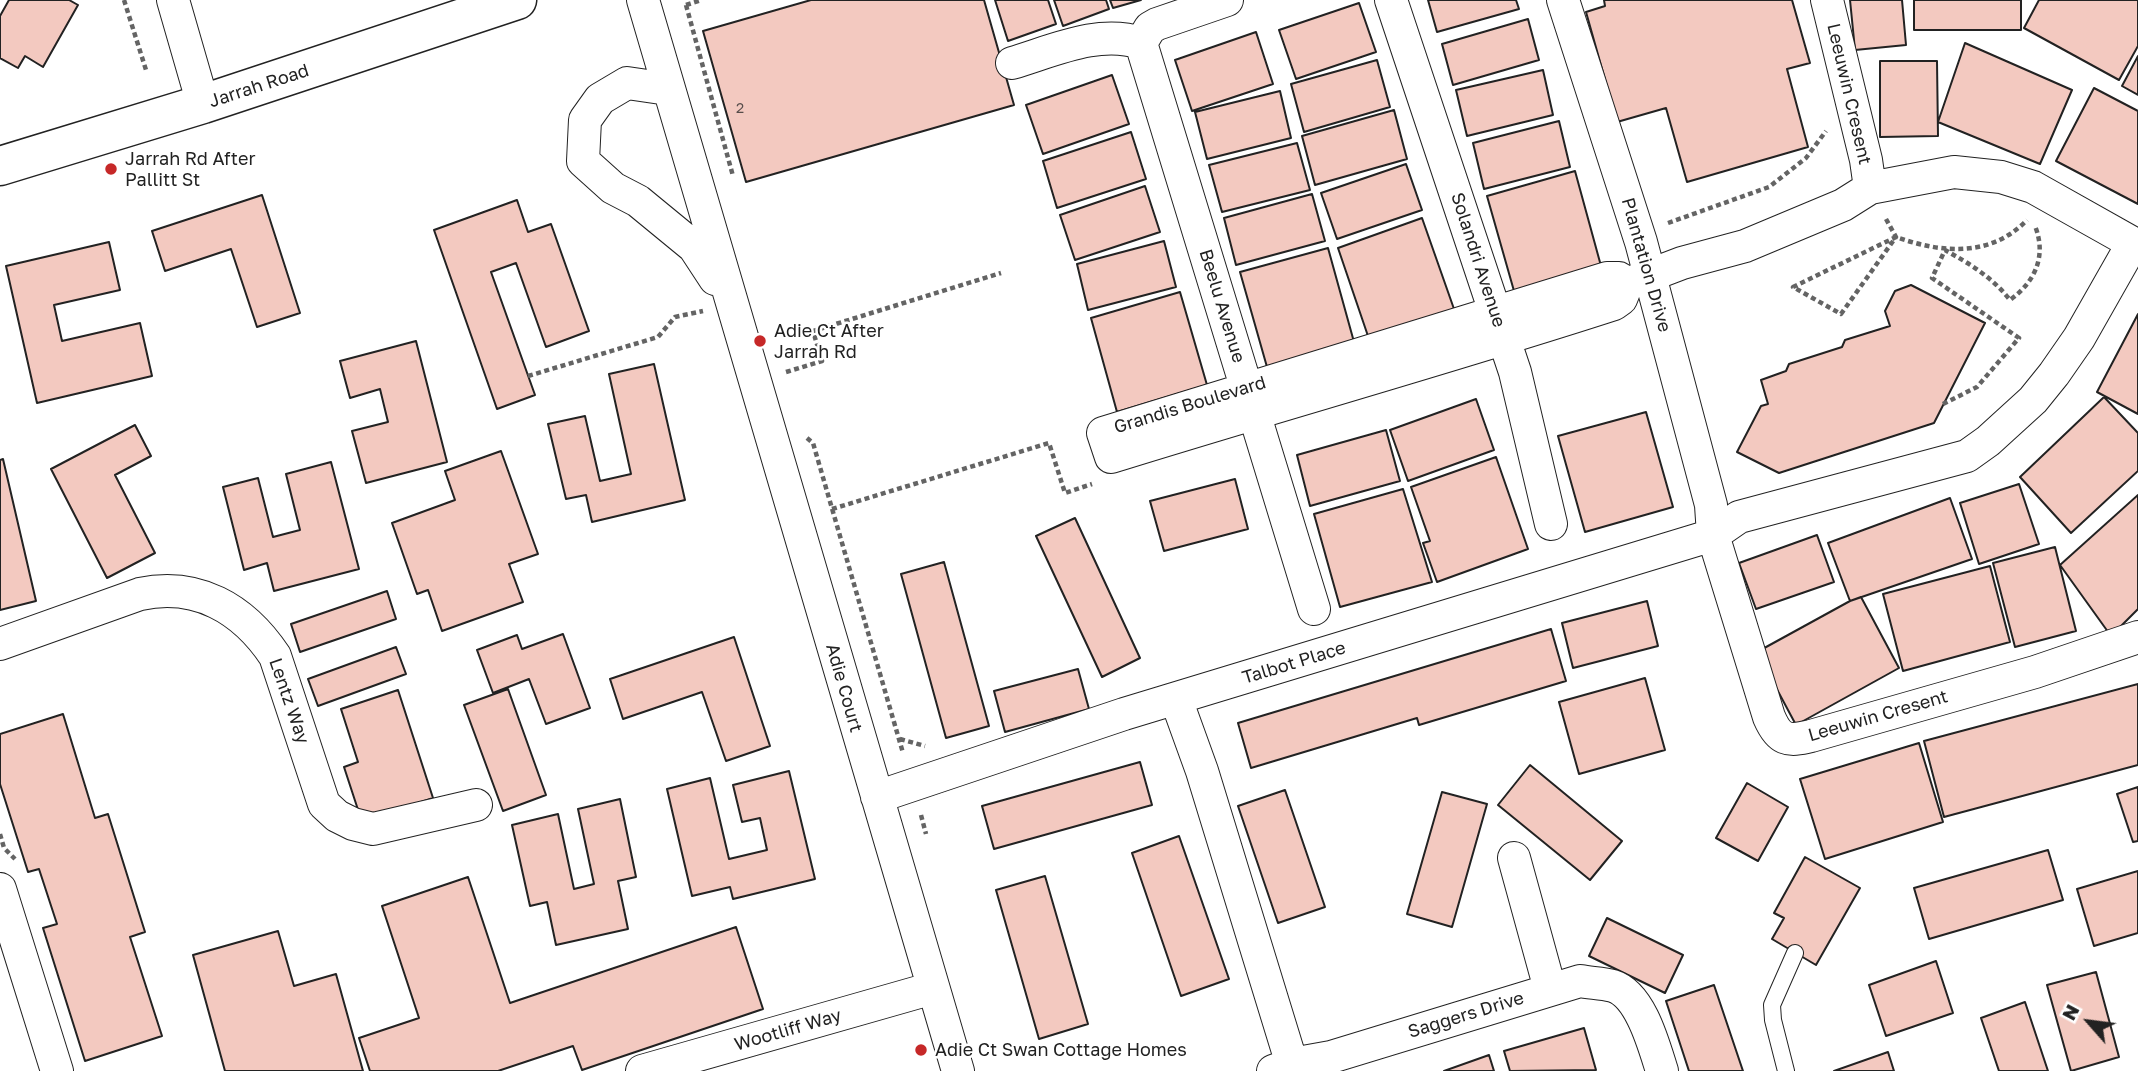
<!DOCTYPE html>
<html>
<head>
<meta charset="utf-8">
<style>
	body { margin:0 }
	#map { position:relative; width:2138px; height:1071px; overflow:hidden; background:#fff; font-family:"Golos Text",sans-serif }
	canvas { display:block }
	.north { position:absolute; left:2054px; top:987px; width:70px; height:70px; -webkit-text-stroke:5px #fff; paint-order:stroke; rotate:298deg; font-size:19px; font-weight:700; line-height:28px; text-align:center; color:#222 }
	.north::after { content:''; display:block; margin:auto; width:24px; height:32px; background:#222; clip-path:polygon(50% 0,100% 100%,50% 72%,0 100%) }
</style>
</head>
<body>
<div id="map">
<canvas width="2138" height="1071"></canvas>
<div class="north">N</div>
</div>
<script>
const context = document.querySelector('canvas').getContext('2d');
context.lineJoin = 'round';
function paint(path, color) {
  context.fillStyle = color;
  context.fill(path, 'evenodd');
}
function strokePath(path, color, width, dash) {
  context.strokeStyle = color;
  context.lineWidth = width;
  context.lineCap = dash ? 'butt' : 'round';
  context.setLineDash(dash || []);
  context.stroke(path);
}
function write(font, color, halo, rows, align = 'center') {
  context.font = font + ' "Golos Text",sans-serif';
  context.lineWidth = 5;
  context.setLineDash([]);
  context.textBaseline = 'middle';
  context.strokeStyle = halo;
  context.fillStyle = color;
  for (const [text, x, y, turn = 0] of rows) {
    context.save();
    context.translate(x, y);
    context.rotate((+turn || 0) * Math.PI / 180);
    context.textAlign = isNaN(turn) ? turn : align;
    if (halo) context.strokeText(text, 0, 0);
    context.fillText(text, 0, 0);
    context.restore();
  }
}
const building = new Path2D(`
	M 9,0 L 69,0 L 78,5 L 43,67 L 25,56 L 18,68 L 0,58 L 0,16 Z
	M 811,0 L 984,0 L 1014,105 L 746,182 L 703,31 Z
	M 995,0 L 1048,0 L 1056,24 L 1008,41 Z
	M 1054,0 L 1106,0 L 1109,9 L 1063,26 Z
	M 1110,0 L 1141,0 L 1113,8 Z
	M 1428,0 L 1516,0 L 1519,9 L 1437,32 Z
	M 1604,0 L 1792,0 L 1810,63 L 1787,69 L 1808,147 L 1687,182 L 1666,108 L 1617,122 L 1586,12 L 1605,6 Z
	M 1850,0 L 1902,0 L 1906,45 L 1855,50 Z
	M 1914,0 L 2021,0 L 2021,30 L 1914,30 Z
	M 2039,0 L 2138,0 L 2138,46 L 2119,80 L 2024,28 Z
	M 1359,3 L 1376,52 L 1296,79 L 1279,30 Z
	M 1528,19 L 1539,60 L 1453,85 L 1442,44 Z
	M 1256,32 L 1273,84 L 1192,111 L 1175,60 Z
	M 1965,43 L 2072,90 L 2040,164 L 1938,122 Z
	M 2138,56 L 2138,95 L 2122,86 Z
	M 1377,60 L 1390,107 L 1304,132 L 1291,84 Z
	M 1880,61 L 1937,61 L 1938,136 L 1880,137 Z
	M 1543,70 L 1553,115 L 1467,136 L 1456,90 Z
	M 1112,75 L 1129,124 L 1043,154 L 1026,105 Z
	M 2094,88 L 2138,111 L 2138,204 L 2056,161 Z
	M 1280,91 L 1291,138 L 1207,159 L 1195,112 Z
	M 1394,110 L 1407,159 L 1315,185 L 1302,136 Z
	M 1559,121 L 1570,167 L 1484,189 L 1473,143 Z
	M 1131,132 L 1146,179 L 1057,208 L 1043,161 Z
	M 1297,143 L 1310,190 L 1222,212 L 1209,165 Z
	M 1406,164 L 1422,210 L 1337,239 L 1321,193 Z
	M 1575,171 L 1601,266 L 1514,291 L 1487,196 Z
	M 1145,186 L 1160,232 L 1075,260 L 1060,215 Z
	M 1312,194 L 1325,241 L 1236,265 L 1224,218 Z
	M 262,195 L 300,313 L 257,327 L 231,249 L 165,271 L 152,231 Z
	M 517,200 L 528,232 L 551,224 L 589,331 L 546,347 L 516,263 L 491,272 L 535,395 L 497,409 L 434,230 Z
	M 1422,218 L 1454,309 L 1369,339 L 1338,248 Z
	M 1164,241 L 1176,287 L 1088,310 L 1077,264 Z
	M 109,242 L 120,290 L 54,305 L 62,341 L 140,323 L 152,376 L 37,403 L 6,266 Z
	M 1328,248 L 1354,342 L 1267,367 L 1240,272 Z
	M 1911,285 L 1985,323 L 1934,423 L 1779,473 L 1737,452 L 1761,406 L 1768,404 L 1761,380 L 1786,371 L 1789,364 L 1842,347 L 1845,340 L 1890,326 L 1885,311 L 1895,291 Z
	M 1180,292 L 1207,385 L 1117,412 L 1091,318 Z
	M 2138,314 L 2138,414 L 2097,392 Z
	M 416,341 L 447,462 L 366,483 L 352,431 L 388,422 L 380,389 L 350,398 L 340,361 Z
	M 654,364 L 685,500 L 592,522 L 586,495 L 566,499 L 548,424 L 585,416 L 600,481 L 631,474 L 609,374 Z
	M 2104,397 L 2138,433 L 2138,471 L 2071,533 L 2020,477 Z
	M 1476,399 L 1494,450 L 1408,481 L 1390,430 Z
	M 1646,412 L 1673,507 L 1585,532 L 1558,436 Z
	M 135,425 L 151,456 L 115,475 L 155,553 L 107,578 L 51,469 Z
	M 1386,430 L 1400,481 L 1310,506 L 1297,455 Z
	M 501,451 L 538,554 L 509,564 L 523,602 L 442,631 L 428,590 L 417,594 L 392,523 L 455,500 L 445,471 Z
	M 1496,457 L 1528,549 L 1437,582 L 1423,543 L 1430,541 L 1411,487 Z
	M 3,459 L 36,601 L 0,610 L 0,460 Z
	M 331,462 L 359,569 L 274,591 L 267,563 L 244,570 L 223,487 L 258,478 L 273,537 L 300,530 L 286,474 Z
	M 1235,479 L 1248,529 L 1164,551 L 1150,501 Z
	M 2019,484 L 2039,544 L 1979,564 L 1960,503 Z
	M 1403,489 L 1432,582 L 1340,607 L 1314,514 Z
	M 2138,495 L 2138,609 L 2111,636 L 2060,565 Z
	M 1950,498 L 1972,559 L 1850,601 L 1828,543 Z
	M 1075,518 L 1140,658 L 1102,677 L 1036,536 Z
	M 1817,535 L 1834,582 L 1756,609 L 1739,563 Z
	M 2055,547 L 2076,631 L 2015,647 L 1993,563 Z
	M 944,562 L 989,726 L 946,738 L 901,574 Z
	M 1990,566 L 2010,642 L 1903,671 L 1883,594 Z
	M 387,591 L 396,619 L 300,652 L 291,624 Z
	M 1861,597 L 1899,668 L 1796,725 L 1757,652 L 1850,601 Z
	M 1647,601 L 1658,646 L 1573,668 L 1562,623 Z
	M 1551,629 L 1566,681 L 1419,725 L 1417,718 L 1251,768 L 1238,723 Z
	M 563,634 L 590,708 L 546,724 L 529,679 L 493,693 L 477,650 L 517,635 L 522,649 Z
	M 734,637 L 770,746 L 726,761 L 702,692 L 623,719 L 610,679 Z
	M 396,647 L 406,674 L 318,706 L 308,679 Z
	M 1078,669 L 1089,709 L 1005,732 L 994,691 Z
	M 1645,678 L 1665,750 L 1579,774 L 1559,702 Z
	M 2138,684 L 2138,765 L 1944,817 L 1924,741 Z
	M 508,689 L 546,795 L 503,811 L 464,705 Z
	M 398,690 L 433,798 L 362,822 L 344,767 L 358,762 L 341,709 Z
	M 63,714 L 95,818 L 108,814 L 145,932 L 130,937 L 162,1036 L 85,1061 L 43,928 L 57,924 L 39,869 L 28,872 L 0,784 L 0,734 Z
	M 1919,743 L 1943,822 L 1825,859 L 1800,779 Z
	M 1140,762 L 1152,805 L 994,849 L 982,806 Z
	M 1530,765 L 1622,841 L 1590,880 L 1498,805 Z
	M 789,771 L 815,879 L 733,899 L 730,887 L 692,896 L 667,789 L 710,778 L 729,859 L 767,850 L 760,818 L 742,822 L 733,785 Z
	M 1747,783 L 1788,807 L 1758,861 L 1716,838 Z
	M 2138,787 L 2138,841 L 2133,842 L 2117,794 Z
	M 1285,790 L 1325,907 L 1278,923 L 1238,806 Z
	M 1442,792 L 1487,804 L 1452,927 L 1407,914 Z
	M 620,799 L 636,877 L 618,881 L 628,929 L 556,945 L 547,902 L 530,906 L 512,825 L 558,814 L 574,889 L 594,884 L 578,809 Z
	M 1179,836 L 1229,979 L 1181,996 L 1132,853 Z
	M 2048,850 L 2063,900 L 1929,939 L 1914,888 Z
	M 1805,857 L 1860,888 L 1816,965 L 1772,939 L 1784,918 L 1774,913 Z
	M 2138,871 L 2138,933 L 2094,946 L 2077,889 Z
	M 1045,876 L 1088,1024 L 1039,1039 L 996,890 Z
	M 468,877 L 510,1003 L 736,927 L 763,1009 L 582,1070 L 573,1046 L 498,1071 L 370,1071 L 359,1038 L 419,1018 L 382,906 Z
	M 1607,918 L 1683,955 L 1665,993 L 1589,956 Z
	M 278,931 L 294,986 L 336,974 L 363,1071 L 225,1071 L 193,955 Z
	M 1936,961 L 1953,1013 L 1886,1036 L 1869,985 Z
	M 2096,972 L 2119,1057 L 2071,1071 L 2047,985 Z
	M 1714,985 L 1743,1071 L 1689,1071 L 1666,1001 Z
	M 2025,1002 L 2048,1071 L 1999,1071 L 1981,1018 Z
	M 1584,1028 L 1596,1070 L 1510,1071 L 1504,1051 Z
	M 1888,1052 L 1894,1071 L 1834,1071 Z
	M 1489,1055 L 1494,1071 L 1444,1071 Z`);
const path = new Path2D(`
	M 124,0 L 146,70
	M 686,5 L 733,176
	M 686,5 L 702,0
	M 1886,219 L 1896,237 L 1841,314 L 1793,287 L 1896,237 C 1941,253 1990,258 2027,220
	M 1668,223 L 1769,187 L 1806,158 L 1826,131
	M 786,372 L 822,361 L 813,331 L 1001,273
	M 528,376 L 658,337 L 675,317 L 703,311
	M 1943,404 L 1977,387 L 2019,338 L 1932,278 L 1945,250 C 1970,264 1992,277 2010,300 C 2035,282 2047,256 2035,226
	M 807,438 L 813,443 L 903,753
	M 832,509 L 1049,443 L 1065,493 L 1092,484
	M 900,739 L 925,746
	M 921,815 L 926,834
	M 0,834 L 4,848 L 15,859`);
const service = new Path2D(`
	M 1786,1071 L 1773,1020 L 1772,1005 L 1795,953`);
const minor = new Path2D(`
	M 173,0 L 203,104
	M 643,0 L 958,1071
	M 1391,0 L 1515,372 L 1551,524
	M 1563,0 L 1641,242 L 1711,505 L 1713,535 L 1769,717 C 1779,740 1787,742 1811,736 L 2035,672 L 2138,637
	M 1827,0 L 1866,160 L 1870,188
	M 1141,43 L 1314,609
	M 1012,63 C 1053,51 1098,29 1141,43 L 1150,28 L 1157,24 L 1227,0
	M 668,89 L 627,83 L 600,99 L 585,120 L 583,161 L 613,188 L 638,201 L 694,247 L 715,279
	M 1627,284 L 1619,278 L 1607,278 L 1103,433 L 1111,457 C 1278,405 1447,358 1614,304 L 1621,299 L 1627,284 L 1682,263 L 1745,246 L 1843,205 L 1870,188 L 1954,172 L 2001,177 L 2033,187 L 2138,246
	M 0,644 L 140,594 C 197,582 243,608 275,656 L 324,804 L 337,816 L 353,824 L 373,829 L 476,805
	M 1176,699 L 1202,771 L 1294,1071
	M 877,797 L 1124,714 L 1713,535 L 1739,517 L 1967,456 L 1988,441 L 2033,400 L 2054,374 L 2079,338 L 2133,243
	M 1514,858 L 1550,989
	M 0,889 L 57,1071
	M 642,1071 L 933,988
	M 1273,1071 L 1292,1064 L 1331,1057 L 1580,981 C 1590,983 1603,983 1613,986 C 1641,995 1654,1046 1662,1071`);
const tertiary = new Path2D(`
	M 0,166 L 203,104 L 517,0`);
const markers = [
	[111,169,7,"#c62828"],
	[760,341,7,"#c62828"],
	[921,1050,7,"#c62828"]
];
const numberNames = [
	["2",740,109]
];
const streetNames = [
	["Jarrah Road",259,86,-18],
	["Leeuwin Cresent",1849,94,77],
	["Solandri Avenue",1478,260,72],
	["Plantation Drive",1646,265,74],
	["Beelu Avenue",1222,306,73],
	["Grandis Boulevard",1190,405,-17],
	["Talbot Place",1294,663,-17],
	["Adie Court",844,688,74],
	["Lentz Way",289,701,71],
	["Leeuwin Cresent",1878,716,-16],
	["Saggers Drive",1466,1015,-17],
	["Wootliff Way",788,1030,-16]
];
const poiNames = [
	["Jarrah Rd After",125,159],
	["Pallitt St",125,180],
	["Adie Ct After",774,331],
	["Jarrah Rd",774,352],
	["Adie Ct Swan Cottage Homes",935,1050]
];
paint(building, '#f3c9c0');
strokePath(building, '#222', 2);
strokePath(service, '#222', 18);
strokePath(minor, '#222', 34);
strokePath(tertiary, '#222', 41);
strokePath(path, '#646464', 4.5, [5, 3.5]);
strokePath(service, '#fff', 16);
strokePath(minor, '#fff', 32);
strokePath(tertiary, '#fff', 38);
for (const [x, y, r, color] of markers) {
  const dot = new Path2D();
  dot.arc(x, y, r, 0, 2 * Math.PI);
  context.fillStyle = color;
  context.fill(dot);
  strokePath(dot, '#fff', 2.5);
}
write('14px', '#564c4a', null, numberNames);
write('18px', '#222', '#fff', streetNames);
write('18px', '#222', '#fff', poiNames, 'left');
</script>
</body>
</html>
